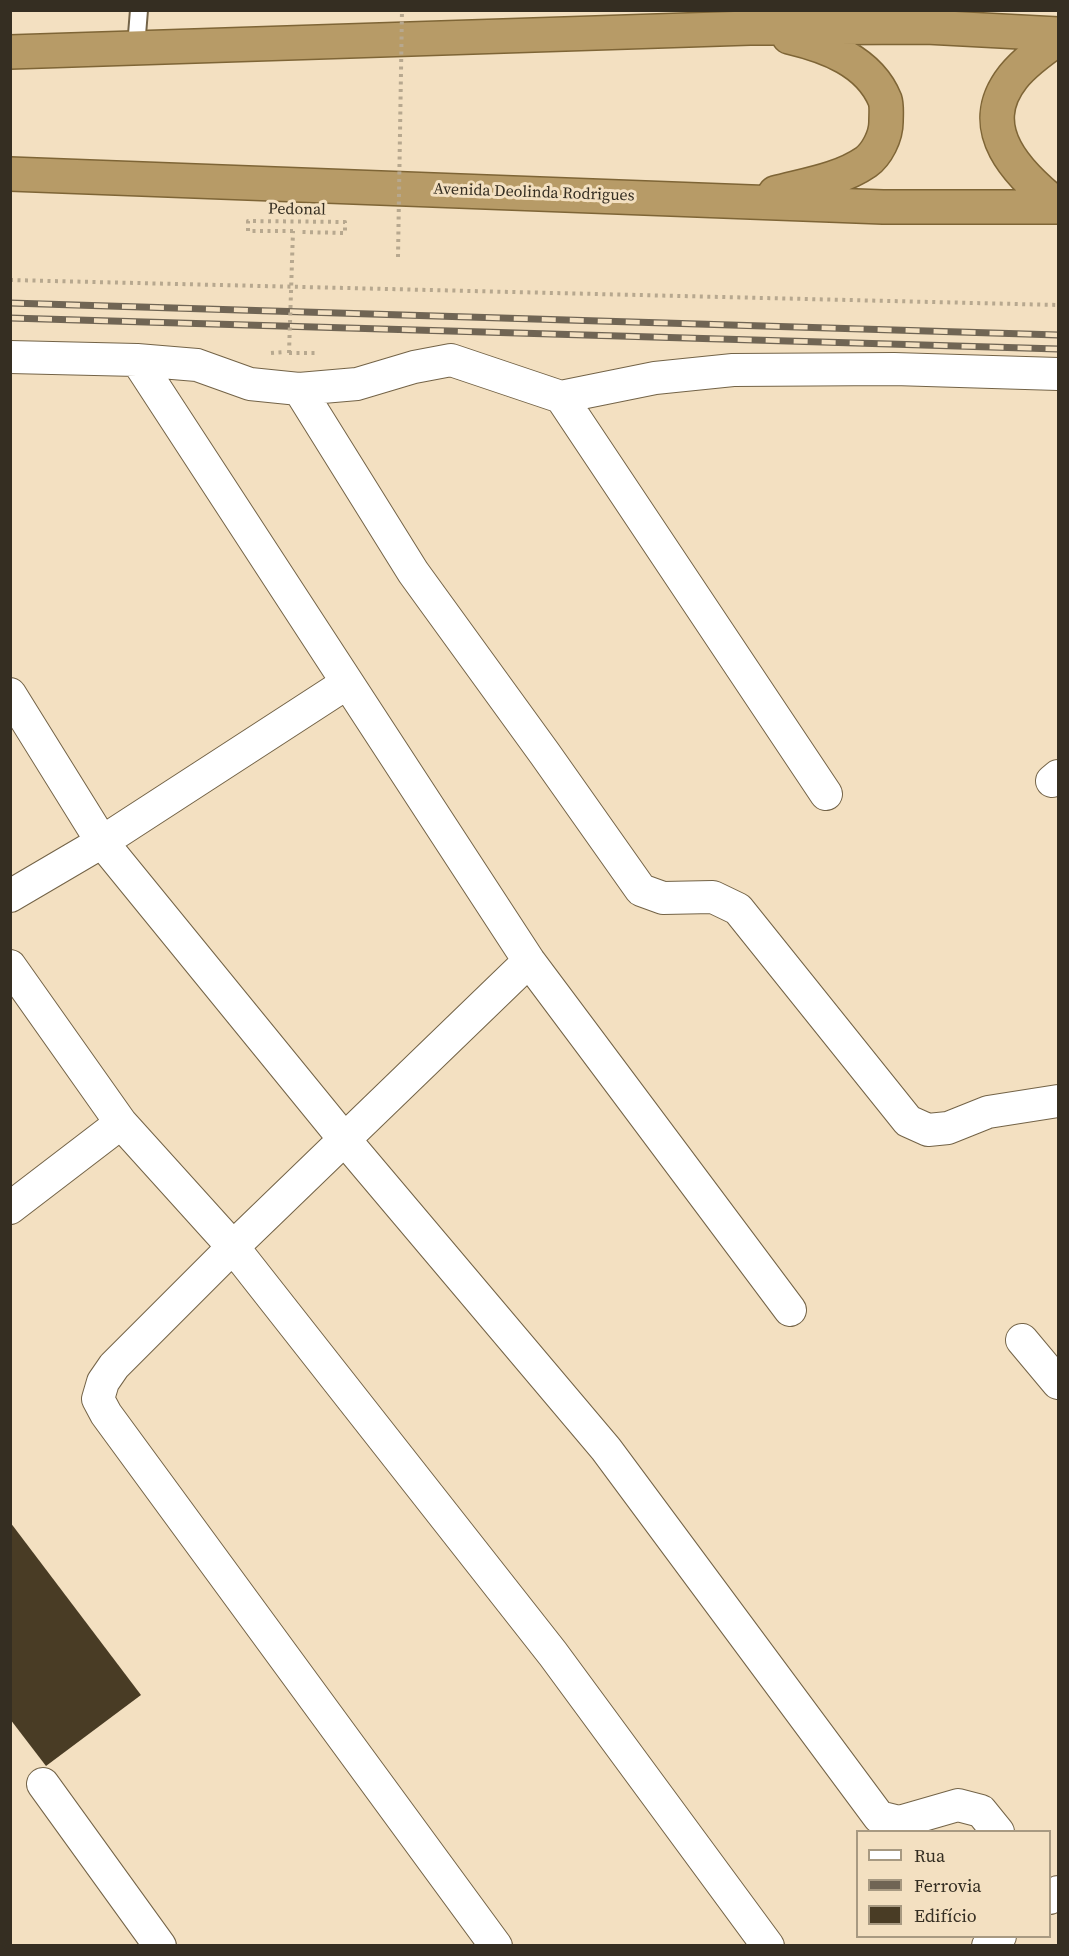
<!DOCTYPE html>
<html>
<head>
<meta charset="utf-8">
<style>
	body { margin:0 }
	#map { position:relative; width:1069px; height:1956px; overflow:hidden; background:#f3e0c1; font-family:"Source Serif 4",serif }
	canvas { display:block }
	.frame { position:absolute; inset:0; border:12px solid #352e22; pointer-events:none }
	.legend { position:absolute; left:856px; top:1830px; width:195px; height:108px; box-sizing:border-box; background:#f3e0c1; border:2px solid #a79981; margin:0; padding:8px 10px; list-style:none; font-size:18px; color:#352e22 }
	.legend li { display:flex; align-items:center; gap:12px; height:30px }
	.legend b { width:30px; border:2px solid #a79981 }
</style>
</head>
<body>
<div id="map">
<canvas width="1069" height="1956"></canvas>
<div class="frame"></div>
<ul class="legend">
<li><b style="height:8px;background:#fff"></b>Rua</li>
<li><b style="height:8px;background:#706554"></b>Ferrovia</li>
<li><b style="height:16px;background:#493c25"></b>Edifício</li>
</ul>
</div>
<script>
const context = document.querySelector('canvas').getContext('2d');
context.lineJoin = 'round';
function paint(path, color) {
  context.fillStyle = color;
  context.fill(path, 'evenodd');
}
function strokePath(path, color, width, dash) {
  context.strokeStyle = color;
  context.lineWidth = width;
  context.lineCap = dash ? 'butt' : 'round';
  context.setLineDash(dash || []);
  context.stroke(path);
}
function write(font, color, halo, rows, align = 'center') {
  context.font = font + ' "Source Serif 4",serif';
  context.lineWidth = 6;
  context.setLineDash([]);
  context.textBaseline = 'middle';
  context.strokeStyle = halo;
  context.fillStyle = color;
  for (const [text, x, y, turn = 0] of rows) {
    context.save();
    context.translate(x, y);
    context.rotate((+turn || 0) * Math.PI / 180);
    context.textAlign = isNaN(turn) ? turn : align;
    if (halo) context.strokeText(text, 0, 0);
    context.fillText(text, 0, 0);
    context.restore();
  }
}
const building = new Path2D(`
	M 10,1522 L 141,1695 L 46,1766 L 10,1719 Z`);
const path = new Path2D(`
	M 293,231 L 248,231 L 248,221 L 345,222 L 345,233 L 300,232
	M 10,280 L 1058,305
	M 271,353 L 284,352
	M 289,353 L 318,353`);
const service = new Path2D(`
	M 136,47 L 139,10`);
const minor = new Path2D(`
	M 10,357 L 137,360 L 197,365 L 250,384 L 299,389 L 357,384 L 414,367 L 451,360 L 561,397 L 655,378 L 733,370 L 894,369 L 1058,374
	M 137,360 L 529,961 L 790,1310
	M 299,389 L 413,572 L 545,754 L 641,890 L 663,898 L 713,897 L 738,909 L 908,1121 L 928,1130 L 948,1128 L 988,1112 L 1058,1101
	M 561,397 L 826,794
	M 10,694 L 102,842 L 345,1140 L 606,1449 L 879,1817 L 899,1822 L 958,1805 L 981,1811 L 998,1832
	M 1052,781 L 1058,776
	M 10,896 L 102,842 L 347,683
	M 10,966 L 121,1123 L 233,1247 L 553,1654 L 768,1946
	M 10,1208 L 121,1123
	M 1022,1340 L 1058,1383
	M 43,1784 L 160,1946
	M 1050,1898 L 1058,1892
	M 496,1946 L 106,1414 L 98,1399 L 103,1382 L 114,1366 L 233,1247 L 529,961
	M 988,1946 L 1000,1936`);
const trunk = new Path2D(`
	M 1058,39 C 1042,50 1025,62 1013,77 C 972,129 1019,175 1058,206
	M 10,52 L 750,28 L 926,27 L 1058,34
	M 10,174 L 883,207 L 1058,207
	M 775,193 C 805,185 840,180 866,162 C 877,154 886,136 886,122 C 886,115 887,106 885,100 C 869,61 827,46 789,37`);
const rail = new Path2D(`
	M 10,303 L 1058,335
	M 10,318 L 1058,349`);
const pathBridge = new Path2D(`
	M 398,257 L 402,10
	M 289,353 L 293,231`);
const streetNames = [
	["Avenida Deolinda Rodrigues",534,193,2],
	["Pedonal",297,210,1]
];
paint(building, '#493c25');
strokePath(service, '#736347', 20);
strokePath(minor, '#736347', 34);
strokePath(trunk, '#7e6536', 36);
strokePath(path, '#b7a88f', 4, [3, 4.5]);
strokePath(service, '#fff', 16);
strokePath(minor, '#fff', 32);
strokePath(trunk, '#b79b67', 33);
strokePath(rail, '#706554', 7);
strokePath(rail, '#f3e0c1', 4.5, [14]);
strokePath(pathBridge, '#b7a88f', 4, [3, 4.5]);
write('16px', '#352e22', '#f3e0c1', streetNames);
</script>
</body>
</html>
